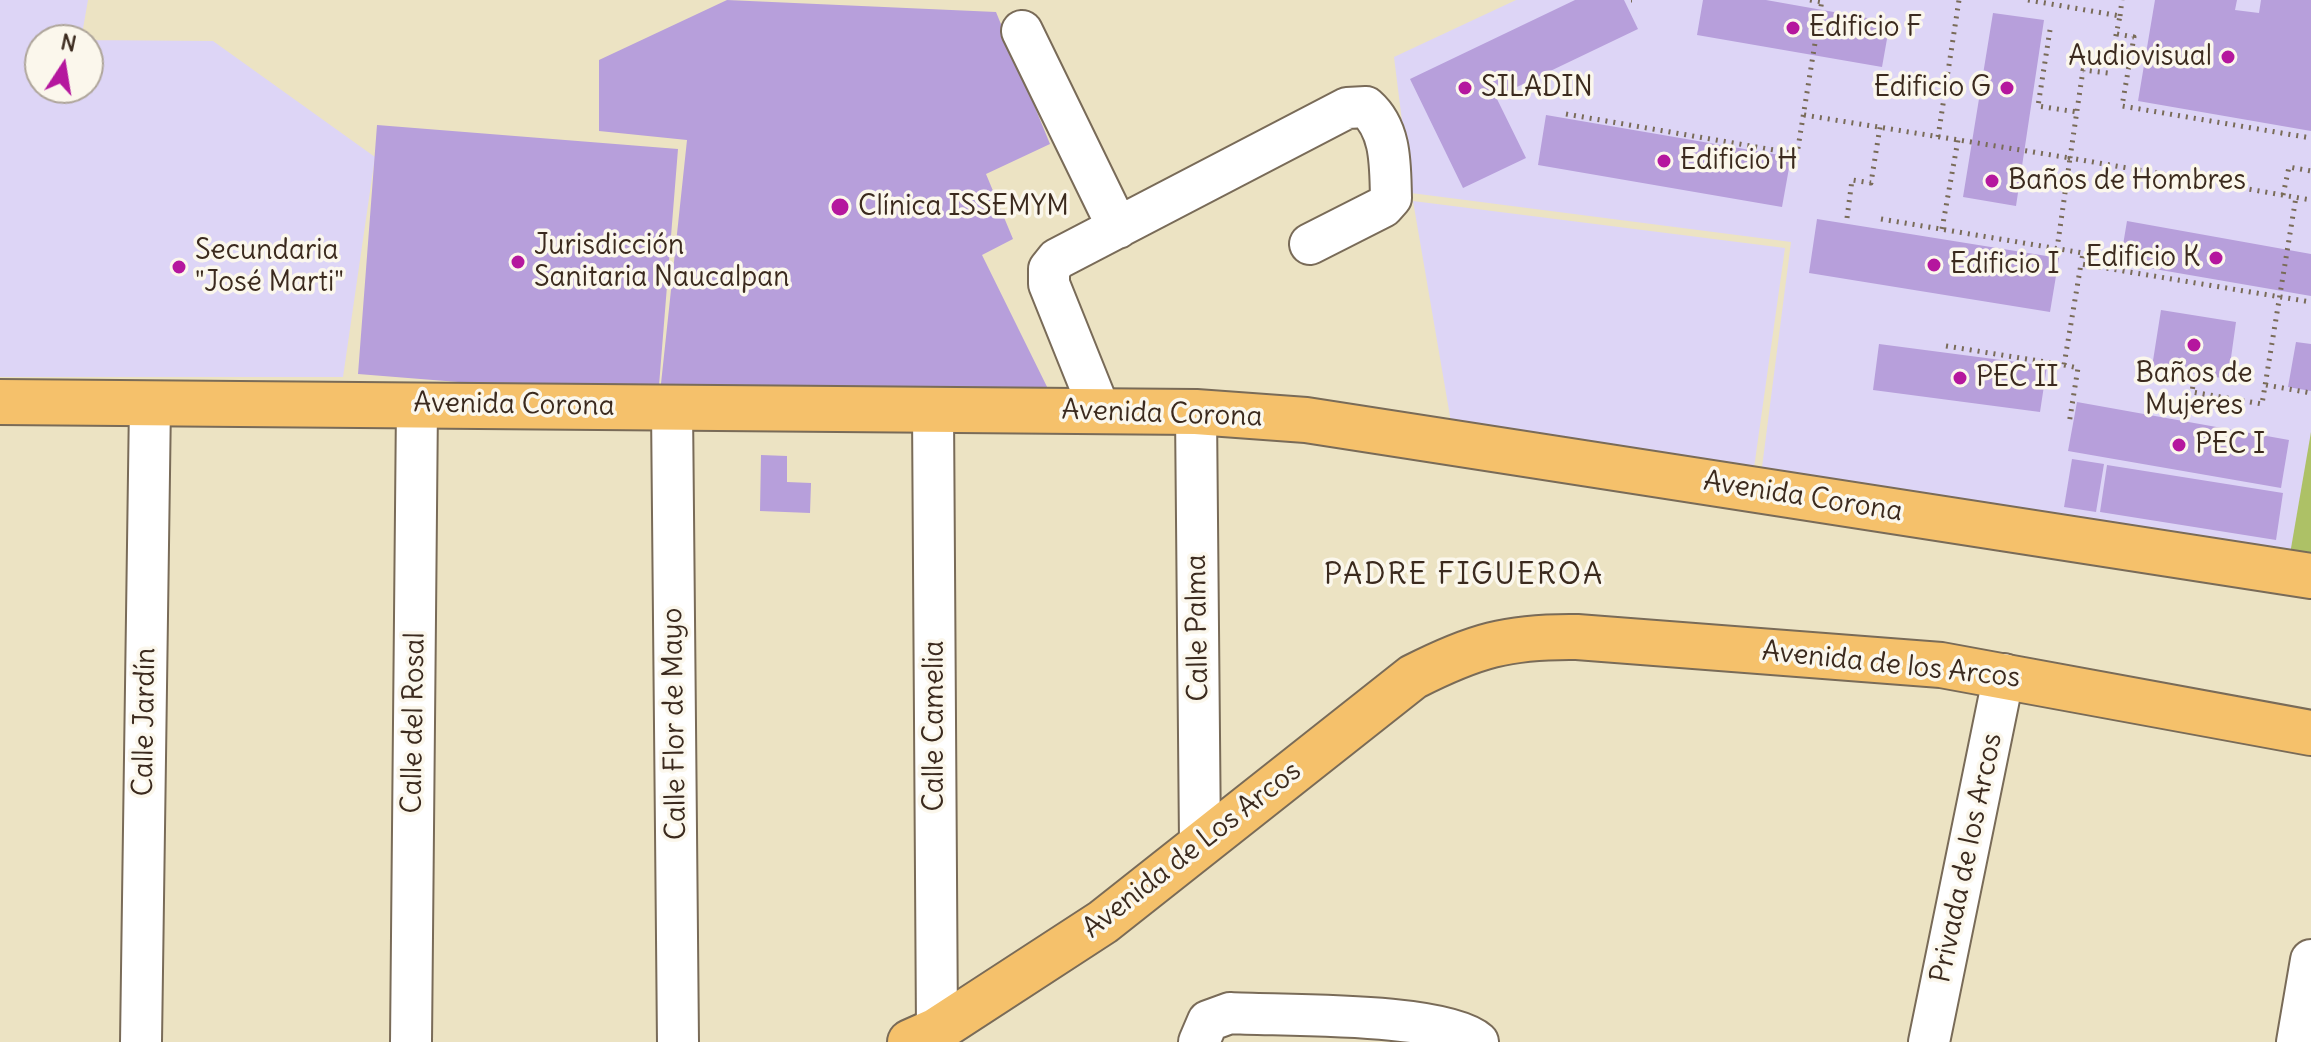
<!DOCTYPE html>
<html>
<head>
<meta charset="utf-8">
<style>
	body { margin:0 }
	#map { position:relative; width:2311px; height:1042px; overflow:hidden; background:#ece3c3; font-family:Delius,sans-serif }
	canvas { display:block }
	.north { position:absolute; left:24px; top:24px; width:80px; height:80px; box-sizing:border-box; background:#fbf7ec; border:2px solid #aea59a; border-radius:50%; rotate:12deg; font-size:22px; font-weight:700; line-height:32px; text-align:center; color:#3b2a1e }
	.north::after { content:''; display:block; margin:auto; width:28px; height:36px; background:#b5179e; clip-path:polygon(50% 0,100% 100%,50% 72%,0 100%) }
</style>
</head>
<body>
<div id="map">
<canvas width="2311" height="1042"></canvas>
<div class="north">N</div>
</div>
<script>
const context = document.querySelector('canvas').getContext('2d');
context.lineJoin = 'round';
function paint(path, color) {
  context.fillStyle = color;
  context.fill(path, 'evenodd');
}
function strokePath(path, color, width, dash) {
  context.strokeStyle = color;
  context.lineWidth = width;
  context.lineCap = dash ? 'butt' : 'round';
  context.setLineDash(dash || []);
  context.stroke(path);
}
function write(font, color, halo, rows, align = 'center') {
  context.font = font + ' Delius,sans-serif';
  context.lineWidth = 7;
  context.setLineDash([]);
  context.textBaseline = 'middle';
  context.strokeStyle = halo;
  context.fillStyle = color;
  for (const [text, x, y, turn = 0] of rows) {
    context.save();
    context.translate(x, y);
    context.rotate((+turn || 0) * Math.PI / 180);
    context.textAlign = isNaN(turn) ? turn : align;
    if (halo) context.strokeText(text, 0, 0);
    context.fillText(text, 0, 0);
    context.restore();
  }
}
const built = new Path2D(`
	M 0,0 L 88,0 L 81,40 L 213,41 L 375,157 L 343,377 L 0,377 ZM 40,40 L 88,40 L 88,88 L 40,88 Z
	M 1516,0 L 2311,0 L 2311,569 L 1761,475 L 1791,242 L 1411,193 L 1394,57 Z
	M 1413,201 L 1785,248 L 1753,475 L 1451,422 Z`);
const green = new Path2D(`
	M 2311,432 L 2311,558 L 2290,554 Z`);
const building = new Path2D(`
	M 727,0 L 996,12 L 1050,144 L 986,174 L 1013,239 L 982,255 L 1054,401 L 660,393 L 687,140 L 599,131 L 599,60 Z
	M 1575,0 L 1624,0 L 1638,29 L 1496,97 L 1526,158 L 1463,188 L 1410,79 Z
	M 1703,0 L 1766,0 L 1890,22 L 1882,67 L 1697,35 Z
	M 2155,0 L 2237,0 L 2235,10 L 2259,13 L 2261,0 L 2311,0 L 2311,131 L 2138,101 Z
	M 1993,13 L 2044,20 L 2016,206 L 1963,197 Z
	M 1546,115 L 1791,157 L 1782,207 L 1538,165 Z
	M 377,125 L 678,149 L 658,398 L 358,374 Z
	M 1817,219 L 2059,258 L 2050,312 L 1809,273 Z
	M 2127,221 L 2311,254 L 2311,296 L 2120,263 Z
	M 2161,310 L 2236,322 L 2228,379 L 2152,367 Z
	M 2296,342 L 2311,344 L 2311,391 L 2288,387 Z
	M 1879,344 L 2047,366 L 2040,412 L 1873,390 Z
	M 2077,402 L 2289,440 L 2281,488 L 2068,451 Z
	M 761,455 L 787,456 L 787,482 L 811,483 L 810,513 L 760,511 Z
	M 2072,459 L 2104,464 L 2096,512 L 2064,507 Z
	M 2107,465 L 2283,493 L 2276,540 L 2100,512 Z`);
const path = new Path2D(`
	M 1631,0 L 1632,0
	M 1810,0 L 1822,2
	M 2028,0 L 2120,16 L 2108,73 L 2083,70 L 2070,158 L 2311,200
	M 2120,16 L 2122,0
	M 2050,30 L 2038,106 L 2077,112
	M 2117,34 L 2134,37 L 2122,106 L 2311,138
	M 1566,114 L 1797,154 L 1822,0
	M 1804,115 L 2070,158 L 2057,249
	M 1938,137 L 1959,0
	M 2283,195 L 2289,167 L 2311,171
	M 1847,218 L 1852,180 L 1871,183 L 1880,127
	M 1881,219 L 2083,253 L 2081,264
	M 1942,229 L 1958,140
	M 1946,346 L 2064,365 L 2081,264 L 2311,302
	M 2064,365 L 2078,368 L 2069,424
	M 2194,379 L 2192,392 L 2262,404 L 2296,197
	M 2266,385 L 2311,393`);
const minor = new Path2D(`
	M 1022,31 L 1118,228
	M 672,407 L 678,1042
	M 1100,411 L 1049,284 L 1049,269 L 1057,259 L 1347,108 L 1366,107 C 1392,130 1390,166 1391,198 L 1383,207 L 1310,244
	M 1196,412 L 1200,843
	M 141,1042 L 150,403
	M 411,1042 L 417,404
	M 932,1042 L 937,1030 L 933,410
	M 1199,1042 L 1208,1021 L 1230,1013 C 1281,1016 1444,1012 1478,1042
	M 1929,1042 L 2004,674
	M 2297,1042 L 2311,960`);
const major = new Path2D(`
	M 0,402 L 1196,412 L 1306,420 L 2311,576
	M 910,1042 L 937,1030 L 1103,922 L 1413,677 C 1474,646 1508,636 1577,637 L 1941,665 L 2311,733`);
const markers = [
	[1793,28,8,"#b5179e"],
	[2228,57,8,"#b5179e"],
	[1465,88,8,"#b5179e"],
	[2007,88,8,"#b5179e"],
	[1664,161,8,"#b5179e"],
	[1992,181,8,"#b5179e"],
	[840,207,10,"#b5179e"],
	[2216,258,8,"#b5179e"],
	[518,262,8,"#b5179e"],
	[1934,265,8,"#b5179e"],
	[179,267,8,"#b5179e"],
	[2194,345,8,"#b5179e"],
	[1960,378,8,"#b5179e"],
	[2179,445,8,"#b5179e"]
];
const poiNames = [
	["Edificio F",1809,28],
	["Audiovisual",2212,57,"right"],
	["SILADIN",1481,88],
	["Edificio G",1991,88,"right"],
	["Edificio H",1680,161],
	["Baños de Hombres",2008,181],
	["Clínica ISSEMYM",858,207],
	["Jurisdicción",534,246],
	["Sanitaria Naucalpan",534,278],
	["Secundaria",195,251],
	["\"José Marti\"",195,283],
	["Edificio K",2200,258,"right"],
	["Edificio I",1950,265],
	["Baños de",2194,374,"center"],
	["Mujeres",2194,406,"center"],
	["PEC II",1976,378],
	["PEC I",2195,445]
];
const streetNames = [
	["Avenida Corona",514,405,1],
	["Avenida Corona",1162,414,2],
	["Avenida Corona",1803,497,9],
	["Calle Palma",1198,628,-91],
	["Avenida de los Arcos",1891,665,6],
	["Calle Jardín",145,722,-89],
	["Calle del Rosal",414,723,-89],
	["Calle Flor de Mayo",675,724,-91],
	["Calle Camelia",935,726,-90],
	["Avenida de Los Arcos",1192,850,-38],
	["Privada de los Arcos",1967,858,-78]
];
const neighbourhoodNames = [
	["PADRE FIGUEROA",1464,575]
];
paint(built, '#ddd5f6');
paint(green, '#adc166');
paint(building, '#b79fdb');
strokePath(minor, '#796b58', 44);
strokePath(major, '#796b58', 48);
strokePath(path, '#796b58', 5, [2, 6]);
strokePath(minor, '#fff', 40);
strokePath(major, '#f5c16b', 44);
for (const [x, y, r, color] of markers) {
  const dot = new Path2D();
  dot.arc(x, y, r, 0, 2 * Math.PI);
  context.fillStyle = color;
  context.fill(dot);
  strokePath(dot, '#fbf7ec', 3);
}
write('28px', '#3b2a1e', '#fbf7ec', poiNames, 'left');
write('28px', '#3b2a1e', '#fbf7ec', streetNames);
context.letterSpacing = '2px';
write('30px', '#3b2a1e', '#fbf7ec', neighbourhoodNames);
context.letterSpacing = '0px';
</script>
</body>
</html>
